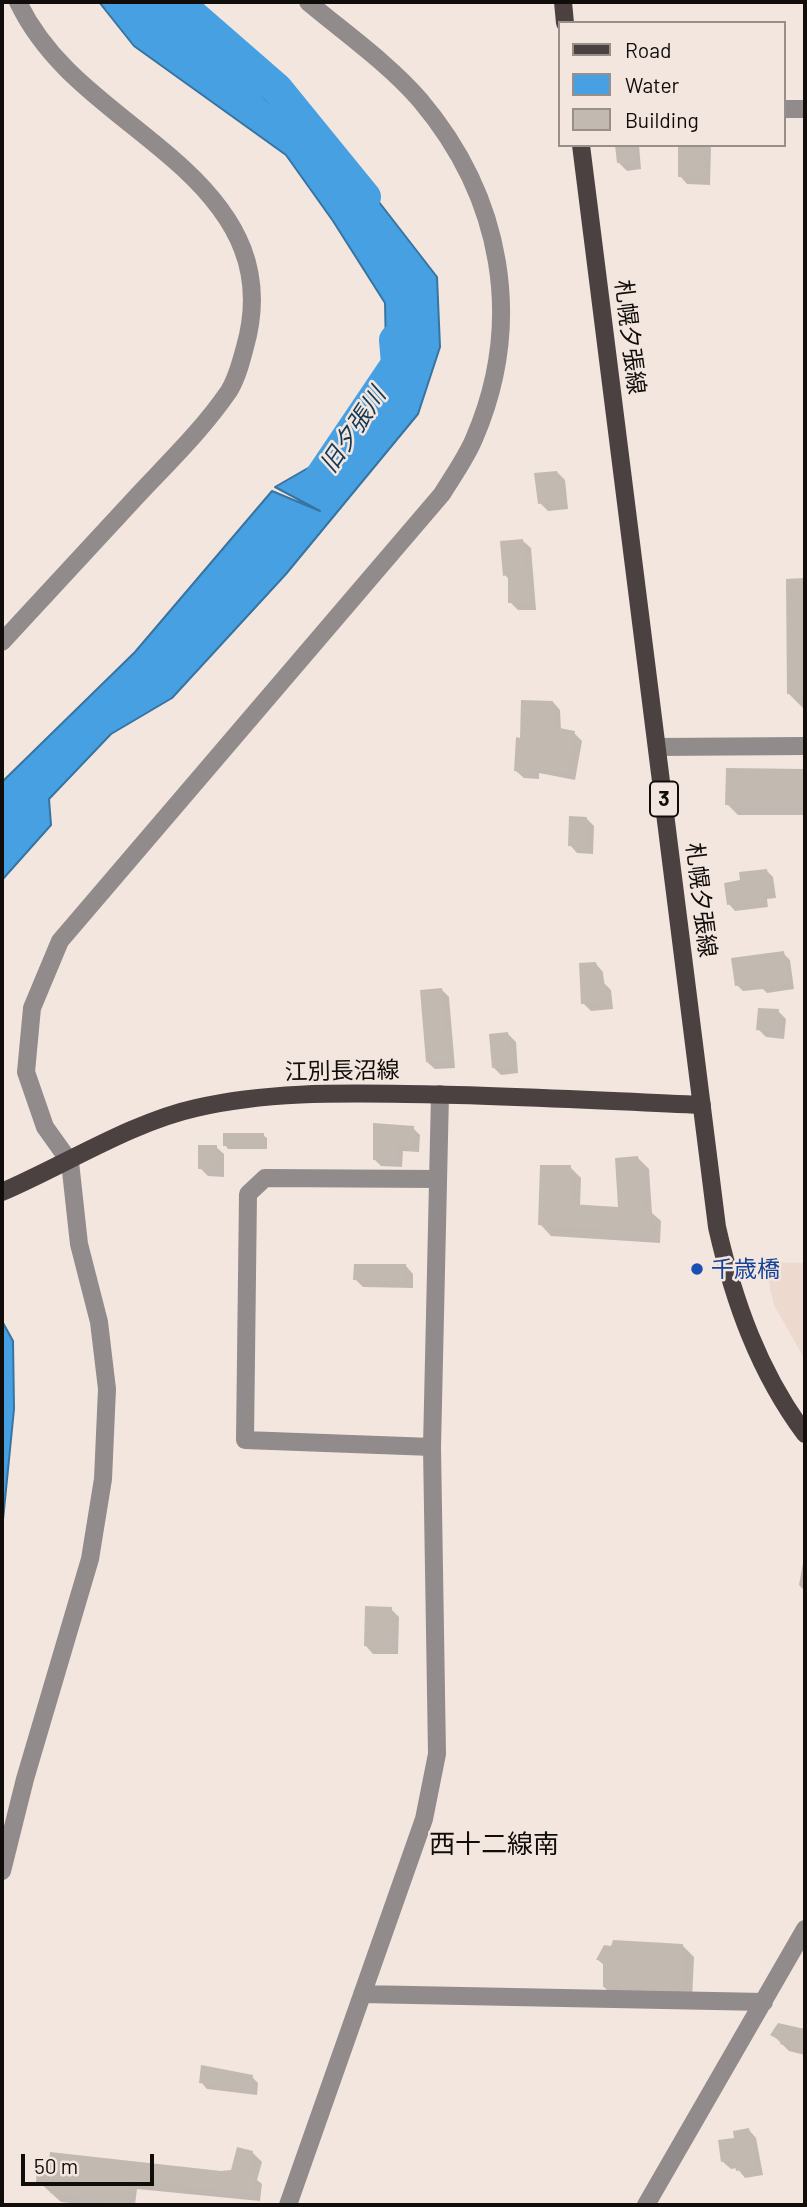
<!DOCTYPE html>
<html>
<head>
<meta charset="utf-8">
<style>
	body { margin:0 }
	#map { position:relative; width:807px; height:2207px; overflow:hidden; background:#f3e6df; font-family:Barlow,sans-serif }
	canvas { display:block }
	.frame { position:absolute; inset:0; border:4px solid #110d0b; pointer-events:none }
	.legend { position:absolute; left:558px; top:21px; width:228px; height:126px; box-sizing:border-box; background:#f3e6df; border:2px solid #998f8a; margin:0; padding:9px 12px; list-style:none; font-size:21px; color:#110d0b }
	.legend li { display:flex; align-items:center; gap:14px; height:35px }
	.legend b { width:35px; border:2px solid #998f8a }
	.scale { position:absolute; left:21px; top:2154px; width:133px; height:32px; box-sizing:border-box; border:4px solid #110d0b; border-top:0; padding-left:9px; font-size:21px; line-height:24px; white-space:nowrap; color:#110d0b; -webkit-text-stroke:5px #f3e6df; paint-order:stroke }
</style>
</head>
<body>
<div id="map">
<canvas width="807" height="2207"></canvas>
<div class="frame"></div>
<ul class="legend">
<li><b style="height:9px;background:#4c4141"></b>Road</li>
<li><b style="height:19px;background:#47a0e1"></b>Water</li>
<li><b style="height:19px;background:#c2bab0"></b>Building</li>
</ul>
<div class="scale">50 m</div>
</div>
<script>
const context = document.querySelector('canvas').getContext('2d');
context.lineJoin = 'round';
function paint(path, color) {
  context.fillStyle = color;
  context.fill(path, 'evenodd');
}
function strokePath(path, color, width, dash) {
  context.strokeStyle = color;
  context.lineWidth = width;
  context.lineCap = dash ? 'butt' : 'round';
  context.setLineDash(dash || []);
  context.stroke(path);
}
function write(font, color, halo, rows, align = 'center') {
  context.font = font + ' Barlow,"Noto Sans JP",sans-serif';
  context.lineWidth = 5;
  context.setLineDash([]);
  context.textBaseline = 'middle';
  context.strokeStyle = halo;
  context.fillStyle = color;
  for (const [text, x, y, turn = 0] of rows) {
    context.save();
    context.translate(x, y);
    context.rotate((+turn || 0) * Math.PI / 180);
    context.textAlign = isNaN(turn) ? turn : align;
    if (halo) context.strokeText(text, 0, 0);
    context.fillText(text, 0, 0);
    context.restore();
  }
}
const built = new Path2D(`
	M 764,1262 L 805,1263 L 805,1360 L 774,1305 Z`);
const water = new Path2D(`
	M 99,2 L 184,2 L 219,51 L 275,109 L 372,193 L 437,277 L 440,347 L 418,414 L 286,574 L 172,698 L 111,734 L 49,799 L 51,825 L 2,880 L 2,782 L 135,652 L 272,491 L 320,511 L 275,487 L 362,437 L 387,397 L 385,303 L 333,221 L 286,155 L 134,46 Z
	M 2,1321 L 13,1341 L 14,1409 L 2,1530 Z`);
const shadow = new Path2D(`
	M 617,145 L 639,145 L 641,169 L 627,171 L 619,163 Z
	M 680,145 L 708,145 L 711,148 L 710,185 L 687,184 L 680,176 Z
	M 557,472 L 565,480 L 568,509 L 548,511 L 540,503 Z
	M 523,541 L 531,548 L 536,610 L 518,610 L 510,602 L 510,580 L 505,575 Z
	M 788,580 L 805,580 L 805,710 L 789,694 Z
	M 553,702 L 560,710 L 561,731 L 574,733 L 582,741 L 575,780 L 539,773 L 539,779 L 524,778 L 516,771 L 522,740 Z
	M 727,770 L 805,771 L 805,815 L 738,815 L 727,804 Z
	M 586,818 L 594,826 L 593,854 L 577,853 L 570,845 Z
	M 767,871 L 773,877 L 776,898 L 767,899 L 768,907 L 735,911 L 729,904 L 742,882 Z
	M 783,953 L 790,960 L 794,989 L 767,993 L 763,989 L 743,991 L 737,985 Z
	M 596,964 L 603,972 L 604,983 L 611,990 L 613,1009 L 591,1011 L 583,1003 Z
	M 441,989 L 449,997 L 455,1068 L 435,1069 L 427,1062 Z
	M 778,1011 L 786,1019 L 784,1039 L 766,1037 L 758,1029 Z
	M 508,1034 L 516,1042 L 518,1073 L 501,1075 L 493,1067 Z
	M 413,1128 L 420,1135 L 419,1152 L 403,1151 L 402,1167 L 381,1166 L 374,1159 Z
	M 263,1135 L 267,1138 L 267,1149 L 228,1149 L 225,1145 Z
	M 216,1147 L 224,1154 L 224,1177 L 208,1176 L 200,1168 Z
	M 638,1158 L 649,1169 L 652,1213 L 661,1221 L 660,1243 L 551,1236 L 540,1224 L 570,1167 L 581,1178 L 580,1206 L 620,1209 Z
	M 803,1175 L 805,1175 L 805,1204 L 803,1202 Z
	M 406,1266 L 413,1274 L 413,1288 L 363,1287 L 355,1279 Z
	M 805,1552 L 805,1591 L 799,1585 Z
	M 391,1609 L 399,1617 L 398,1654 L 373,1654 L 366,1646 Z
	M 682,1945 L 694,1957 L 692,2000 L 616,1998 L 604,1987 L 605,1966 L 598,1960 Z
	M 779,2025 L 805,2031 L 805,2055 L 789,2051 L 773,2035 Z
	M 252,2077 L 258,2083 L 257,2095 L 207,2089 L 201,2082 Z
	M 749,2130 L 756,2138 L 763,2175 L 745,2178 L 737,2168 L 731,2169 L 723,2162 L 736,2139 Z
	M 252,2152 L 262,2162 L 257,2180 L 262,2184 L 260,2201 L 137,2189 L 135,2205 L 87,2205 L 61,2202 L 38,2181 L 232,2172 Z`);
const river = new Path2D(`
	M 177,2 L 277,89 L 365,197
	M 316,484 L 397,364 L 395,340`);
const building = new Path2D(`
	M 615,145 L 632,145 L 634,162 L 617,163 Z
	M 678,145 L 703,145 L 703,177 L 678,177 Z
	M 557,471 L 561,501 L 538,504 L 534,473 Z
	M 523,539 L 530,603 L 508,603 L 508,575 L 503,576 L 500,541 Z
	M 805,578 L 805,694 L 787,694 L 786,579 Z
	M 521,700 L 553,701 L 554,727 L 575,731 L 567,773 L 532,767 L 531,772 L 514,771 L 516,737 L 520,738 Z
	M 726,768 L 805,769 L 805,806 L 725,805 Z
	M 569,816 L 587,817 L 586,847 L 568,846 Z
	M 767,869 L 770,892 L 762,893 L 763,901 L 727,905 L 724,883 L 740,880 L 739,872 Z
	M 784,951 L 789,983 L 759,987 L 759,982 L 735,986 L 731,958 Z
	M 596,962 L 598,981 L 604,980 L 606,1002 L 581,1004 L 579,963 Z
	M 442,988 L 448,1060 L 426,1062 L 420,990 Z
	M 758,1008 L 779,1009 L 777,1032 L 756,1030 Z
	M 508,1032 L 511,1066 L 492,1068 L 489,1034 Z
	M 373,1123 L 414,1126 L 413,1146 L 396,1145 L 396,1160 L 373,1160 Z
	M 223,1133 L 264,1133 L 264,1146 L 223,1146 Z
	M 198,1145 L 217,1145 L 217,1169 L 198,1169 Z
	M 638,1156 L 642,1208 L 651,1209 L 650,1232 L 538,1225 L 540,1165 L 571,1165 L 570,1204 L 618,1207 L 615,1158 Z
	M 354,1264 L 406,1264 L 406,1281 L 353,1280 Z
	M 365,1606 L 392,1607 L 391,1647 L 364,1646 Z
	M 613,1940 L 683,1944 L 681,1989 L 603,1987 L 603,1960 L 596,1960 L 604,1945 L 611,1946 Z
	M 778,2023 L 805,2029 L 805,2050 L 780,2044 L 781,2041 L 770,2035 Z
	M 201,2065 L 253,2075 L 251,2089 L 199,2083 Z
	M 749,2128 L 756,2168 L 736,2171 L 734,2160 L 721,2162 L 718,2140 L 734,2138 L 733,2131 Z
	M 237,2147 L 253,2151 L 248,2173 L 253,2173 L 251,2193 L 128,2180 L 126,2202 L 50,2193 L 51,2183 L 36,2182 L 37,2168 L 48,2169 L 50,2152 L 221,2171 L 231,2170 Z`);
const minor = new Path2D(`
	M 784,109 L 805,109
	M 2,642 C 47,593 93,544 138,495 C 169,462 203,429 229,391 C 237,378 241,362 245,347 C 266,273 238,219 184,169 C 126,115 53,76 18,2
	M 657,747 L 805,746
	M 432,1447 L 245,1440 L 248,1194 L 265,1178 L 438,1179
	M 2,1871 L 25,1779 L 90,1559 L 103,1479 L 107,1389 L 99,1322 L 79,1244 L 70,1162 L 45,1127 L 26,1072 L 32,1008 L 60,941 L 442,494 C 453,476 466,458 474,439 C 525,321 502,197 420,100 C 389,64 345,33 308,2
	M 362,1994 L 764,2002
	M 288,2205 L 424,1819 L 437,1754 L 432,1447 L 440,1094
	M 646,2205 L 805,1929`);
const major = new Path2D(`
	M 563,2 L 565,23
	M 581,145 L 717,1227 C 734,1302 759,1372 805,1434
	M 2,1192 C 63,1166 132,1122 196,1108 C 265,1092 336,1093 406,1094 C 505,1095 604,1101 702,1105`);
const markers = [
	[697,1269,7,"#1a4fb4"]
];
const shields = [
	[664,799,28]
];
const shieldNames = [
	["3",664,799]
];
const streetNames = [
	["札幌夕張線",630,337,83],
	["札幌夕張線",701,900,83],
	["江別長沼線",342,1071,-1]
];
const transitNames = [
	["千歳橋",711,1269]
];
const waterNames = [
	["旧夕張川",353,430,-56]
];
const quarterNames = [
	["西十二線南",494,1844]
];
paint(built, '#eed9cf');
paint(water, '#47a0e1');
strokePath(water, '#3774a1', 2);
paint(shadow, '#0003');
strokePath(river, '#47a0e1', 32);
paint(building, '#c2bab0');
strokePath(minor, '#928b8b', 18);
strokePath(major, '#4c4141', 18);
for (const [x, y, r, color] of markers) {
  const dot = new Path2D();
  dot.arc(x, y, r, 0, 2 * Math.PI);
  context.fillStyle = color;
  context.fill(dot);
  strokePath(dot, '#f3e6df', 2.5);
}
for (const [x, y, w] of shields) {
  const box = new Path2D();
  box.roundRect(x - w / 2, y - 17.5, w, 35, 5);
  context.fillStyle = '#f3e6df';
  context.fill(box);
  strokePath(box, '#110d0b', 2);
}
write('bold 21px', '#110d0b', null, shieldNames);
write('23px', '#110d0b', '#f3e6df', streetNames);
write('23px', '#164399', '#f3e6df', transitNames, 'left');
write('italic 24px', '#153a55', '#f3e6df', waterNames);
write('26px', '#110d0b', '#f3e6df', quarterNames);
</script>
</body>
</html>
